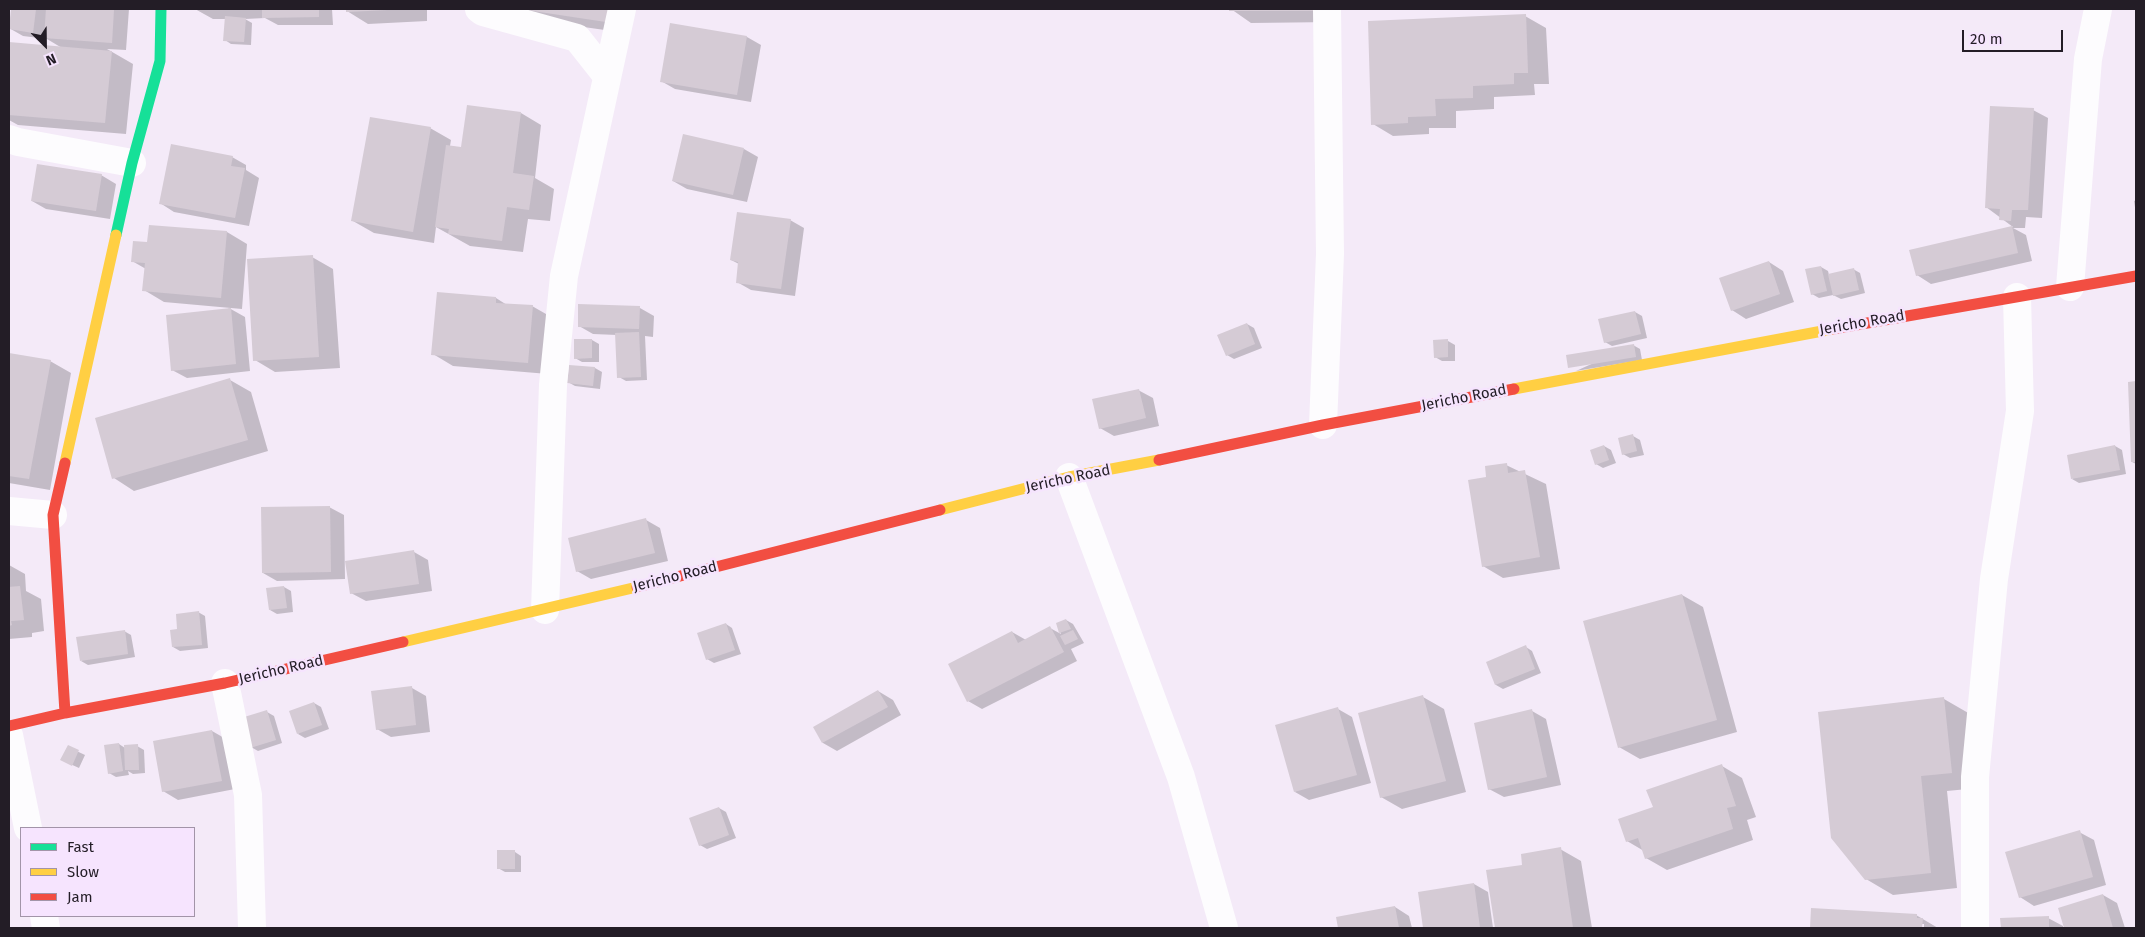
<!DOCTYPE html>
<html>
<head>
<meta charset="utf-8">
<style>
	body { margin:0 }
	#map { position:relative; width:2145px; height:937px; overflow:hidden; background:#f4eaf8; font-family:"Fira Sans",sans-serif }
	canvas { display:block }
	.frame { position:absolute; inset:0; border:10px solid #231d26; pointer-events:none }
	.legend { position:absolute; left:20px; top:827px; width:175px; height:90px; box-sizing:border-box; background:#f6e4fe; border:1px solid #a294a8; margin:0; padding:6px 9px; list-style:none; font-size:15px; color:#231d26 }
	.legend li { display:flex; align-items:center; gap:10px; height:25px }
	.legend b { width:25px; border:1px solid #a294a8 }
	.north { position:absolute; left:20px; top:20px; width:50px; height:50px; -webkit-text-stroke:4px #f6e4fe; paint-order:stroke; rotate:157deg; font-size:14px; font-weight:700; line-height:20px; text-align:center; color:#231d26 }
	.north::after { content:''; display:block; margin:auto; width:18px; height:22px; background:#231d26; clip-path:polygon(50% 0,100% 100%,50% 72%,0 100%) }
	.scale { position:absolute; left:1962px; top:30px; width:101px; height:22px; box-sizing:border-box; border:2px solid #231d26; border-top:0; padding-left:6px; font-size:15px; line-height:18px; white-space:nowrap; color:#231d26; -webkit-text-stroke:4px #f6e4fe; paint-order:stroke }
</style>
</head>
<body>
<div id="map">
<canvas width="2145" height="937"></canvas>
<div class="frame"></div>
<ul class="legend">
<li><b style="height:6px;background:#16e098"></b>Fast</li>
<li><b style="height:6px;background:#ffcf43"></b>Slow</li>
<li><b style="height:6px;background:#f24e42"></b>Jam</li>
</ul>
<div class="north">N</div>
<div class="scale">20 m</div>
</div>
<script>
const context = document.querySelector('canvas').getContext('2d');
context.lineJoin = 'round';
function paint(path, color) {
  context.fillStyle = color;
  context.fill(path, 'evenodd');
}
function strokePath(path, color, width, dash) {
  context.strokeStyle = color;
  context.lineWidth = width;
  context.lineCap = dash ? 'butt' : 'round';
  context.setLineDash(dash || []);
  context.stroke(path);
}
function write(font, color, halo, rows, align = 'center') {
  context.font = font + ' "Fira Sans",sans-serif';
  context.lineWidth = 5;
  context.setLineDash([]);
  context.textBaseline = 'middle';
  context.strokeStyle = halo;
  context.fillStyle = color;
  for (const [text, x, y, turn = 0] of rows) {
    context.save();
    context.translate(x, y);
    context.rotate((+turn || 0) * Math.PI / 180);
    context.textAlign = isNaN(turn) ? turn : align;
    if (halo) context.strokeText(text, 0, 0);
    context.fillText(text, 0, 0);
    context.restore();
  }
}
const shadow = new Path2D(`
	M 12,9 L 129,9 L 126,50 L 107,49 L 133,64 L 126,134 L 18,125 L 9,120 L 9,43 L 62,48 L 47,39 L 23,36 L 9,28 Z
	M 195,9 L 332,9 L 333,25 L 278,25 L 265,18 L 245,19 L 252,23 L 251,45 L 231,44 L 225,40 L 226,19 L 213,19 Z
	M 347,9 L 427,9 L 427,21 L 368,24 L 347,11 Z
	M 493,9 L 630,9 L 626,33 L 506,16 Z
	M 1231,9 L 1334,9 L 1334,22 L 1251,23 Z
	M 1525,16 L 1546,28 L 1549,84 L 1534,84 L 1535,95 L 1494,97 L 1494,109 L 1456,111 L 1456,128 L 1429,128 L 1429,134 L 1393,136 L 1373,124 Z
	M 671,24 L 747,37 L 761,45 L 751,102 L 675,89 L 661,81 Z
	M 2033,110 L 2048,118 L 2042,218 L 2026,217 L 2025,228 L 2013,228 L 2026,235 L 2032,261 L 1931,284 L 1917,275 L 1911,251 L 2013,227 L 1986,207 Z
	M 521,113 L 541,125 L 535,178 L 554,189 L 550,221 L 528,219 L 523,252 L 470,246 L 436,227 L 434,243 L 374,233 L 353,221 L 430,128 L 451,140 L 450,146 L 462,148 Z
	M 744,149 L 758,157 L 747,202 L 687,189 L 673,181 Z
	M 232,157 L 246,165 L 246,170 L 259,178 L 249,226 L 174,212 L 160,203 Z
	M 101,175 L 116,184 L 110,219 L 46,209 L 32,201 Z
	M 2136,200 L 2136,214 L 2134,201 Z
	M 790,220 L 804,228 L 795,296 L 751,290 L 737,282 L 739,264 L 731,260 Z
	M 227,232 L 247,244 L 242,309 L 164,302 L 144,290 L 146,269 L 132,261 L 148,243 Z
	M 312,257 L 333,269 L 340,368 L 275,372 L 255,360 Z
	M 1769,262 L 1783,271 L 1794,302 L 1746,319 L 1732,310 Z
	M 1821,267 L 1828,271 L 1829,275 L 1853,269 L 1860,273 L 1865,293 L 1841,299 L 1833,295 L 1819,298 L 1812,294 Z
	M 438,294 L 496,298 L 507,305 L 532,306 L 553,318 L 548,374 L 453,366 L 433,354 Z
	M 579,305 L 640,308 L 654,316 L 653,337 L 645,336 L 647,380 L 626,381 L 619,377 L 617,335 L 593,334 L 579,326 Z
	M 229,308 L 245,317 L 250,371 L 187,378 L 172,370 Z
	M 1635,312 L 1642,316 L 1647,338 L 1612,346 L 1605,342 Z
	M 1247,324 L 1254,328 L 1262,348 L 1234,359 L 1227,355 Z
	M 575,340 L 592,340 L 599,344 L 599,362 L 582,362 L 575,358 Z
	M 1448,341 L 1455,345 L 1455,361 L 1442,361 L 1435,357 Z
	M 1633,345 L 1640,349 L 1642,360 L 1576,371 Z
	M 9,354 L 50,361 L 71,373 L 50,490 L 9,483 Z
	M 570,366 L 595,368 L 602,372 L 600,389 L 575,386 L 568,382 Z
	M 230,380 L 251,392 L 268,451 L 134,491 L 114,478 Z
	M 2136,382 L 2136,464 L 2132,462 L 2130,383 Z
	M 1138,390 L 1153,398 L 1159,426 L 1114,436 L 1100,428 Z
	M 1633,436 L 1640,440 L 1644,455 L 1630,458 L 1623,454 Z
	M 1604,446 L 1611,450 L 1616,463 L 1603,468 L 1596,464 Z
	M 2115,446 L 2122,450 L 2126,474 L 2079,483 L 2072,479 Z
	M 1506,465 L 1546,484 L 1560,569 L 1503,578 L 1483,566 L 1488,478 Z
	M 329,507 L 344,515 L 345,579 L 277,581 L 263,573 Z
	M 646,520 L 660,528 L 668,561 L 591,579 L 577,571 Z
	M 414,552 L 428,560 L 432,591 L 366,601 L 351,593 Z
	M 9,565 L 25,574 L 26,591 L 41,599 L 44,631 L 32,633 L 32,637 L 9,639 Z
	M 284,587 L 291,591 L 293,612 L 277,614 L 270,610 Z
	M 1682,595 L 1703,607 L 1737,732 L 1640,759 L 1619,747 Z
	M 198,612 L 205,616 L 208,648 L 180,651 L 173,647 L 178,630 Z
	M 1066,620 L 1073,624 L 1084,643 L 1071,649 L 1077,661 L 982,709 L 968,701 L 1012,632 L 1026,640 L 1050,628 L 1061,634 L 1057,624 Z
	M 726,624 L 732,628 L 741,654 L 714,663 L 707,659 Z
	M 124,631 L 131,635 L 135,657 L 88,665 L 81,661 Z
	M 1526,647 L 1532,651 L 1541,673 L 1503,689 L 1496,685 L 1487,663 Z
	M 412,688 L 426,696 L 430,732 L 391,737 L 377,729 Z
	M 878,691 L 893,700 L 901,715 L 837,751 L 823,743 L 815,727 Z
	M 1423,697 L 1444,709 L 1466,792 L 1402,809 L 1381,797 Z
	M 1944,699 L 1970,714 L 1978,788 L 1947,791 L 1957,888 L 1893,895 L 1866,879 Z
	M 314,703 L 321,707 L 329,729 L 305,738 L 298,734 Z
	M 1338,709 L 1352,717 L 1371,783 L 1309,800 L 1295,792 Z
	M 1532,711 L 1546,719 L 1561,785 L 1504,797 L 1489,789 Z
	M 267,712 L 274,716 L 282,743 L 258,751 L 251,747 Z
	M 212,731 L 226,739 L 235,789 L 178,800 L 163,791 Z
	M 119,744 L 125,748 L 137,746 L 144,750 L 145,773 L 133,774 L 128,771 L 129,775 L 116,777 L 109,773 Z
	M 68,747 L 85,755 L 79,768 L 68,763 Z
	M 1722,766 L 1742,778 L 1756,817 L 1747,820 L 1753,840 L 1667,870 L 1646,858 L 1644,851 L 1627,841 L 1654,808 Z
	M 719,808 L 726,812 L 736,838 L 707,849 L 700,845 Z
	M 2079,832 L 2094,840 L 2106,885 L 2034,906 L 2020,897 Z
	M 1560,849 L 1581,861 L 1592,928 L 1497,928 L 1488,871 L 1524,866 Z
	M 515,852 L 521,856 L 521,872 L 505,872 L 498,868 Z
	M 1474,884 L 1488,892 L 1493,928 L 1424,928 L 1419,893 Z
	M 2103,895 L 2117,903 L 2125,928 L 2065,928 L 2059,909 Z
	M 1395,907 L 1409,916 L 1412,928 L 1339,928 L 1337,918 Z
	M 1812,909 L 1916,915 L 1938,928 L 1924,928 L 1924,924 L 1921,924 L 1921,928 L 1811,928 Z
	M 2048,918 L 2063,926 L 2063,928 L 2002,928 L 2002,919 Z`);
const building = new Path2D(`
	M 11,9 L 36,9 L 33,33 L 9,29 Z
	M 46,9 L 114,9 L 112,43 L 44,38 Z
	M 262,9 L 319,9 L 319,17 L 262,18 Z
	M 346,9 L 387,9 L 387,10 L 346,12 Z
	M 520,9 L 608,9 L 606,22 Z
	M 1229,9 L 1313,9 L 1313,11 L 1229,11 Z
	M 1526,14 L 1528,73 L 1514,73 L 1514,84 L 1473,86 L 1473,98 L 1435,99 L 1436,116 L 1408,117 L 1408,123 L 1371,125 L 1368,21 Z
	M 225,16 L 246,18 L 244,42 L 223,41 Z
	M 670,23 L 747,36 L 737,95 L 660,82 Z
	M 9,42 L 112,51 L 105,123 L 9,115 Z
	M 467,105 L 521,112 L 513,173 L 534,176 L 529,210 L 507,207 L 502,241 L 448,234 L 449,229 L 435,227 L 446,145 L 461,147 Z
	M 1990,106 L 2034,108 L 2028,210 L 2012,210 L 2011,221 L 1999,220 L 2000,209 L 1985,208 Z
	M 370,117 L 431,127 L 413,232 L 351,221 Z
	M 683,134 L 744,148 L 733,195 L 672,181 Z
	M 171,144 L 233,156 L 231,166 L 245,168 L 235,218 L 159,204 Z
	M 37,164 L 102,174 L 96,211 L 31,201 Z
	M 737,212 L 791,219 L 781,289 L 736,283 L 738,262 L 730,260 Z
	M 149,225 L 227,231 L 221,298 L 142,291 L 145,263 L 131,262 L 133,241 L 147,242 Z
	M 2012,226 L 2018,253 L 1916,276 L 1909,250 Z
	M 313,255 L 319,357 L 253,361 L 247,259 Z
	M 1769,261 L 1780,294 L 1731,311 L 1719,278 Z
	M 1821,266 L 1827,291 L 1811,295 L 1805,269 Z
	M 1854,268 L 1859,290 L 1833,296 L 1828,274 Z
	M 437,292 L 496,297 L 496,303 L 533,305 L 528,363 L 431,355 Z
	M 578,304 L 640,306 L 639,329 L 578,327 Z
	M 231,308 L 236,364 L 171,371 L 166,315 Z
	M 1635,311 L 1641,334 L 1604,343 L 1598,319 Z
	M 1247,323 L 1255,344 L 1226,356 L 1217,335 Z
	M 639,332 L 641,377 L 617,378 L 615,333 Z
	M 574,339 L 592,339 L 592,358 L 574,359 Z
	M 1448,339 L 1448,357 L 1434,358 L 1433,340 Z
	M 1634,344 L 1636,357 L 1568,368 L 1566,355 Z
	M 9,353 L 51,360 L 29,479 L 9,476 Z
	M 569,365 L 595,367 L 593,386 L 567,383 Z
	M 230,378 L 248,440 L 112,479 L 95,418 Z
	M 2136,381 L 2136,462 L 2131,462 L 2128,382 Z
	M 1139,389 L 1146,418 L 1099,429 L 1092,399 Z
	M 1633,434 L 1637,451 L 1622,455 L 1618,438 Z
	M 1604,445 L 1609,460 L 1595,465 L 1590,450 Z
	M 2115,445 L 2120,470 L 2071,479 L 2067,455 Z
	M 1507,463 L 1508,473 L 1525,470 L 1540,557 L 1482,567 L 1468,480 L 1486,477 L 1485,466 Z
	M 330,506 L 331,572 L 262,573 L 261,507 Z
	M 646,518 L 655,553 L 576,572 L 568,538 Z
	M 414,550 L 419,584 L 350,594 L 345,561 Z
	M 20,586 L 24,620 L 11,621 L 12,625 L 9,626 L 9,587 Z
	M 284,586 L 287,608 L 269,610 L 266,588 Z
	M 1682,594 L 1717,720 L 1618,748 L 1583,621 Z
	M 199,611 L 202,645 L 172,647 L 170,630 L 177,629 L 176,614 Z
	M 1066,619 L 1071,629 L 1059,633 L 1056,623 Z
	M 726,623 L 735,650 L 706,660 L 697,633 Z
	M 1050,626 L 1064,652 L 967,702 L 948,664 L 1012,631 L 1018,643 Z
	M 125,630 L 128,654 L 80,661 L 76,637 Z
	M 1073,630 L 1078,639 L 1065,645 L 1060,636 Z
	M 1526,645 L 1535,669 L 1495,685 L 1486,662 Z
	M 412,686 L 416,725 L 376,730 L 371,691 Z
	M 878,690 L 888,707 L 822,743 L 813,727 Z
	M 1423,695 L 1446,781 L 1380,798 L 1358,713 Z
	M 1944,697 L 1952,773 L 1921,776 L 1931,873 L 1865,880 L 1831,838 L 1818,712 Z
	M 314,702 L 322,725 L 297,734 L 289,711 Z
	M 1338,707 L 1357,775 L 1294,792 L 1275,725 Z
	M 1532,709 L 1547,777 L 1488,790 L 1474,723 Z
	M 267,710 L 276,740 L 250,748 L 241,718 Z
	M 212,730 L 222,781 L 162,792 L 153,741 Z
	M 119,743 L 123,771 L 108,774 L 104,745 Z
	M 138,744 L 139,770 L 125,770 L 124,745 Z
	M 68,745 L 79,750 L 72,766 L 60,760 Z
	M 1722,764 L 1736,806 L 1727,808 L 1733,829 L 1645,859 L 1638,838 L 1626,842 L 1618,819 L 1653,807 L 1646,790 Z
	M 719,807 L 729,835 L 699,846 L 689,818 Z
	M 2080,830 L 2093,877 L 2019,898 L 2005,852 Z
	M 1561,847 L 1573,928 L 1495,928 L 1486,870 L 1522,865 L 1521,854 Z
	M 497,850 L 515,850 L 515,869 L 497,869 Z
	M 1474,883 L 1480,928 L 1423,928 L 1418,892 Z
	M 2103,894 L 2113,928 L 2064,928 L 2058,908 Z
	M 1395,906 L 1399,928 L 1338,928 L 1336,917 Z
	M 1811,908 L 1917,914 L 1917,918 L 1923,918 L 1922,928 L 1810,928 Z
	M 2049,916 L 2049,928 L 2001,928 L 2000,918 Z`);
const street = new Path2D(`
	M 479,9 L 483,12 L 577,38 L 607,76
	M 9,139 L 18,142 L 132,163
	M 2070,287 L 2088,59 L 2098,9
	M 1323,425 L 1330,254 L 1327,9
	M 1069,477 L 1181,777 L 1224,928
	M 9,511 L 53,515
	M 545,610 L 553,385 L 564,276 L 622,9
	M 225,683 L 248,795 L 252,928
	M 9,735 L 28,828
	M 44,916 L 46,928
	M 1975,928 L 1975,777 L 1994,579 L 2020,411 L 2017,297`);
const fast = new Path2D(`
	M 116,235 L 132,163 L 160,61 L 161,9`);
const slow = new Path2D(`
	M 1514,389 L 1833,329
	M 65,463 L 116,235
	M 940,510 L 1069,477 L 1159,460
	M 403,642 L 637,587`);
const jam = new Path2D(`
	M 1833,329 L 2136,276
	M 1159,460 L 1323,425 L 1514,389
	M 65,463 L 53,515 L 65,713
	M 637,587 L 940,510
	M 9,726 L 65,713 L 225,683 L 403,642`);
const streetNames = [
	["Jericho Road",1862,323,-10],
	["Jericho Road",1464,398,-11],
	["Jericho Road",1068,479,-12],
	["Jericho Road",675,577,-14],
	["Jericho Road",281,670,-13]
];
paint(shadow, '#0003');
paint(building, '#d5cbd5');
strokePath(street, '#fdfcfe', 28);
strokePath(fast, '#16e098', 11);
strokePath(slow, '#ffcf43', 11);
strokePath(jam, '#f24e42', 11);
write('15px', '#231d26', '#f6e4fe', streetNames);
</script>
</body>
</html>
